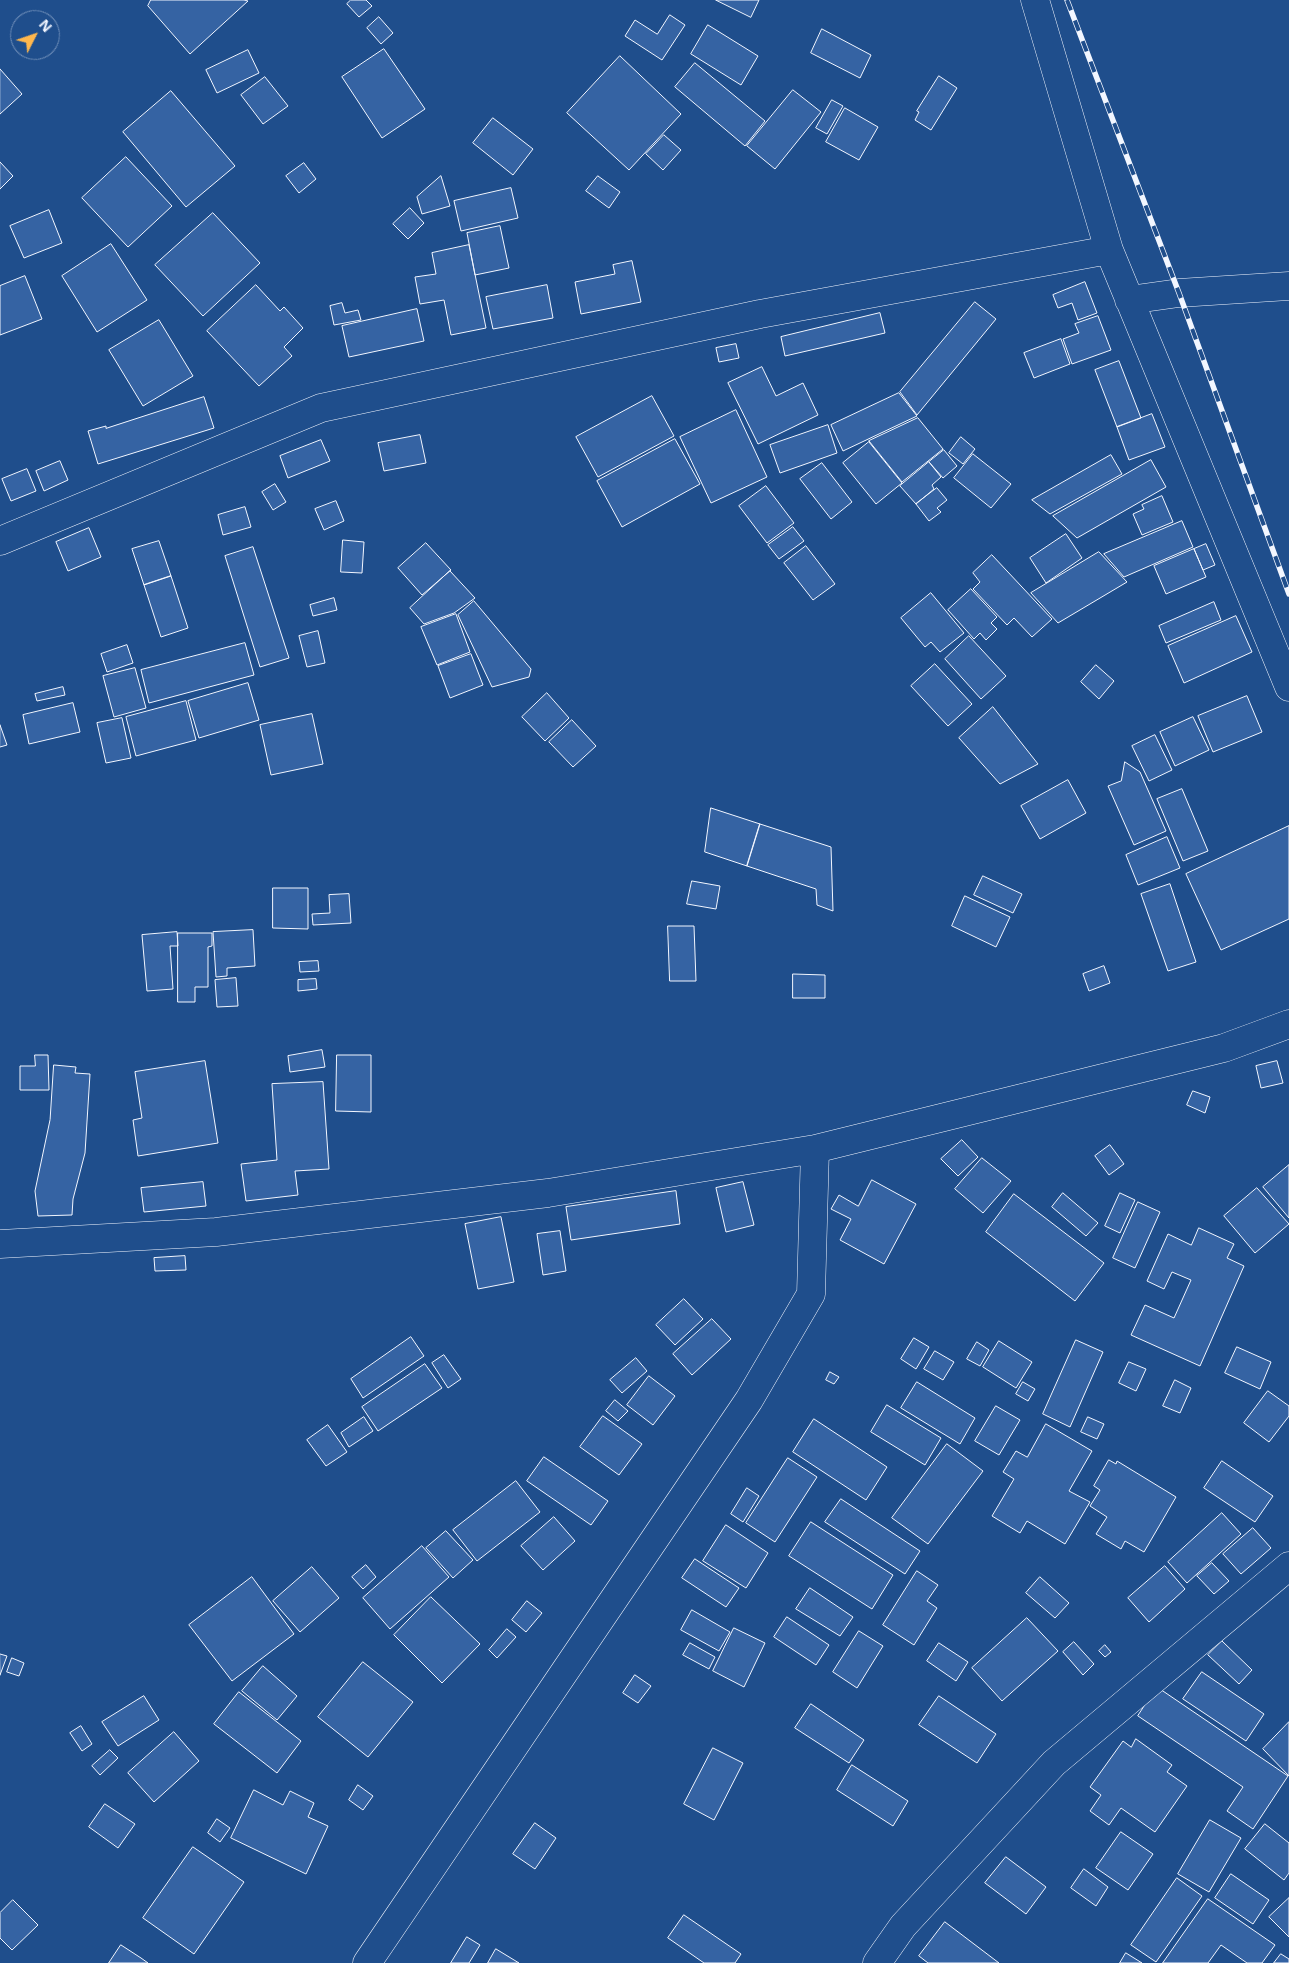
<!DOCTYPE html>
<html>
<head>
<meta charset="utf-8">
<style>
	body { margin:0 }
	#map { position:relative; width:1289px; height:1963px; overflow:hidden; background:#1f4e8c; font-family:"Open Sans",sans-serif }
	canvas { display:block }
	.north { position:absolute; left:10px; top:10px; width:50px; height:50px; box-sizing:border-box; background:#1f4e8c; border:1px solid #7391ba; border-radius:50%; rotate:49deg; font-size:14px; font-weight:700; line-height:20px; text-align:center; color:#f2f6ff }
	.north::after { content:''; display:block; margin:auto; width:18px; height:22px; background:#ffb74d; clip-path:polygon(50% 0,100% 100%,50% 72%,0 100%) }
</style>
</head>
<body>
<div id="map">
<canvas width="1289" height="1963"></canvas>
<div class="north">N</div>
</div>
<script>
const context = document.querySelector('canvas').getContext('2d');
context.lineJoin = 'round';
function paint(path, color) {
  context.fillStyle = color;
  context.fill(path, 'evenodd');
}
function strokePath(path, color, width, dash) {
  context.strokeStyle = color;
  context.lineWidth = width;
  context.lineCap = dash ? 'butt' : 'round';
  context.setLineDash(dash || []);
  context.stroke(path);
}
const building = new Path2D(`
	M 151,0 L 244,0 L 248,1 L 190,54 L 148,6 Z
	M 351,0 L 366,0 L 372,6 L 359,17 L 347,4 Z
	M 716,0 L 759,0 L 751,17 Z
	M 670,15 L 685,25 L 662,60 L 625,36 L 635,20 L 657,34 Z
	M 379,17 L 393,33 L 381,44 L 367,28 Z
	M 708,25 L 758,56 L 741,85 L 691,54 Z
	M 822,29 L 871,55 L 860,78 L 811,53 Z
	M 384,49 L 425,109 L 382,138 L 342,77 Z
	M 248,50 L 259,73 L 217,93 L 206,70 Z
	M 620,56 L 681,114 L 629,170 L 567,113 Z
	M 695,63 L 765,121 L 745,146 L 675,87 Z
	M 0,69 L 22,94 L 0,114 Z
	M 939,76 L 957,88 L 931,130 L 915,120 L 919,112 L 917,111 Z
	M 265,77 L 288,106 L 263,124 L 241,95 Z
	M 793,90 L 821,112 L 775,169 L 747,146 Z
	M 171,91 L 235,166 L 186,207 L 123,132 Z
	M 832,100 L 843,106 L 827,134 L 816,128 Z
	M 845,108 L 878,127 L 859,160 L 826,142 Z
	M 493,118 L 533,149 L 513,175 L 473,143 Z
	M 664,135 L 681,150 L 663,170 L 646,154 Z
	M 126,157 L 172,206 L 128,247 L 82,198 Z
	M 0,162 L 13,176 L 0,189 Z
	M 304,163 L 316,179 L 299,193 L 286,176 Z
	M 441,176 L 450,206 L 422,214 L 417,197 Z
	M 598,176 L 620,192 L 609,208 L 586,191 Z
	M 511,188 L 518,218 L 461,231 L 454,201 Z
	M 410,208 L 424,223 L 408,239 L 393,224 Z
	M 49,210 L 62,243 L 24,258 L 10,226 Z
	M 213,213 L 260,263 L 203,316 L 155,265 Z
	M 500,226 L 509,268 L 475,275 L 467,233 Z
	M 111,244 L 147,300 L 97,332 L 62,276 Z
	M 469,245 L 486,328 L 451,335 L 444,300 L 420,304 L 415,277 L 436,274 L 432,253 Z
	M 632,261 L 641,302 L 581,314 L 575,282 L 615,274 L 613,265 Z
	M 25,276 L 42,319 L 0,335 L 0,286 Z
	M 1085,282 L 1097,313 L 1078,320 L 1072,303 L 1058,308 L 1053,295 Z
	M 256,285 L 280,311 L 284,307 L 303,328 L 284,347 L 292,356 L 259,386 L 207,331 Z
	M 547,285 L 553,318 L 493,329 L 486,297 Z
	M 975,302 L 996,319 L 917,415 L 900,392 Z
	M 342,303 L 345,313 L 358,310 L 361,320 L 334,325 L 330,306 Z
	M 417,309 L 424,341 L 349,357 L 342,326 Z
	M 880,313 L 885,333 L 785,356 L 781,337 Z
	M 1098,316 L 1111,350 L 1072,364 L 1063,339 L 1079,333 L 1075,324 Z
	M 159,320 L 193,376 L 143,406 L 109,350 Z
	M 1061,339 L 1070,364 L 1034,378 L 1024,353 Z
	M 736,344 L 739,358 L 719,362 L 716,348 Z
	M 1119,361 L 1141,418 L 1117,427 L 1095,370 Z
	M 762,367 L 776,396 L 803,383 L 818,415 L 758,444 L 728,383 Z
	M 899,393 L 917,416 L 843,451 L 831,425 Z
	M 652,396 L 674,436 L 598,477 L 576,437 Z
	M 204,397 L 214,428 L 98,464 L 88,431 L 106,426 L 106,428 Z
	M 736,410 L 767,477 L 711,503 L 680,437 Z
	M 1152,414 L 1165,447 L 1129,460 L 1117,427 Z
	M 918,418 L 943,449 L 902,482 L 869,441 Z
	M 828,425 L 837,453 L 780,473 L 770,445 Z
	M 420,435 L 426,463 L 384,471 L 378,443 Z
	M 961,437 L 975,449 L 963,464 L 949,453 Z
	M 675,439 L 700,484 L 622,527 L 597,481 Z
	M 321,440 L 330,461 L 288,478 L 280,456 Z
	M 869,442 L 902,483 L 876,504 L 843,463 Z
	M 944,450 L 957,466 L 943,478 L 929,462 Z
	M 973,454 L 1011,484 L 991,508 L 954,478 Z
	M 1111,455 L 1122,474 L 1050,514 L 1032,500 Z
	M 1151,460 L 1166,487 L 1077,538 L 1053,516 Z
	M 60,461 L 68,480 L 44,491 L 36,471 Z
	M 929,462 L 941,477 L 932,485 L 934,489 L 916,504 L 900,486 Z
	M 822,463 L 852,502 L 831,519 L 800,479 Z
	M 27,469 L 36,491 L 11,501 L 2,479 Z
	M 275,484 L 286,502 L 273,510 L 262,492 Z
	M 766,486 L 794,523 L 767,543 L 739,506 Z
	M 937,488 L 947,500 L 937,508 L 941,512 L 929,521 L 916,504 Z
	M 1162,496 L 1173,522 L 1142,535 L 1133,514 L 1144,509 L 1142,505 Z
	M 336,501 L 344,521 L 324,530 L 315,509 Z
	M 245,507 L 251,527 L 223,535 L 218,515 Z
	M 1182,521 L 1193,547 L 1124,577 L 1104,554 Z
	M 793,527 L 804,541 L 779,559 L 768,545 Z
	M 89,528 L 101,557 L 68,571 L 56,542 Z
	M 1066,534 L 1082,558 L 1046,583 L 1030,558 Z
	M 343,540 L 364,542 L 362,573 L 341,572 Z
	M 159,541 L 171,576 L 144,585 L 132,549 Z
	M 426,543 L 451,570 L 422,595 L 398,568 Z
	M 1206,544 L 1215,565 L 1203,570 L 1194,549 Z
	M 806,546 L 835,584 L 813,600 L 784,563 Z
	M 253,547 L 289,658 L 260,667 L 225,556 Z
	M 1194,549 L 1206,577 L 1166,594 L 1154,566 Z
	M 1099,552 L 1127,582 L 1058,623 L 1031,593 Z
	M 992,555 L 1052,619 L 1032,637 L 1014,618 L 1007,625 L 973,589 L 980,582 L 973,573 Z
	M 450,571 L 475,598 L 454,613 L 424,624 L 410,608 Z
	M 171,576 L 188,628 L 161,637 L 144,585 Z
	M 971,589 L 997,617 L 991,623 L 997,629 L 986,640 L 980,633 L 974,639 L 948,610 Z
	M 931,593 L 964,633 L 940,652 L 931,642 L 925,647 L 901,618 Z
	M 334,598 L 337,610 L 313,616 L 310,605 Z
	M 474,601 L 531,669 L 529,677 L 492,687 L 458,615 Z
	M 1214,602 L 1221,620 L 1166,643 L 1159,626 Z
	M 456,614 L 470,652 L 437,665 L 421,627 Z
	M 1236,616 L 1252,652 L 1184,683 L 1168,646 Z
	M 318,631 L 325,663 L 307,667 L 299,636 Z
	M 969,636 L 1006,676 L 981,699 L 945,659 Z
	M 245,643 L 254,675 L 149,703 L 141,670 Z
	M 127,645 L 133,663 L 107,672 L 101,654 Z
	M 471,654 L 483,685 L 450,698 L 438,666 Z
	M 935,664 L 972,704 L 948,726 L 911,686 Z
	M 1096,665 L 1114,681 L 1099,699 L 1081,682 Z
	M 135,668 L 146,708 L 114,717 L 103,676 Z
	M 248,683 L 259,720 L 199,738 L 188,701 Z
	M 63,687 L 65,695 L 37,701 L 35,694 Z
	M 547,693 L 569,718 L 545,741 L 522,717 Z
	M 1247,696 L 1262,732 L 1213,752 L 1198,716 Z
	M 186,701 L 196,740 L 136,756 L 126,717 Z
	M 73,703 L 80,732 L 29,744 L 23,715 Z
	M 993,707 L 1038,764 L 1000,784 L 959,738 Z
	M 312,714 L 323,764 L 271,775 L 260,725 Z
	M 1193,717 L 1209,750 L 1175,766 L 1160,732 Z
	M 122,718 L 131,758 L 106,763 L 97,723 Z
	M 572,720 L 596,746 L 573,767 L 549,742 Z
	M 0,725 L 7,745 L 0,747 Z
	M 1155,735 L 1172,770 L 1149,781 L 1132,746 Z
	M 1125,762 L 1140,772 L 1166,831 L 1134,845 L 1108,786 L 1121,781 Z
	M 1068,780 L 1086,813 L 1040,839 L 1021,806 Z
	M 1182,789 L 1208,851 L 1183,861 L 1157,799 Z
	M 711,808 L 760,824 L 747,866 L 705,852 Z
	M 760,824 L 831,847 L 833,911 L 817,905 L 816,889 L 747,866 Z
	M 1289,826 L 1289,919 L 1221,950 L 1186,874 Z
	M 1167,837 L 1180,868 L 1138,885 L 1126,855 Z
	M 983,876 L 1022,894 L 1013,913 L 974,895 Z
	M 692,881 L 720,886 L 716,909 L 687,904 Z
	M 1170,884 L 1196,962 L 1168,971 L 1141,894 Z
	M 273,888 L 308,888 L 308,929 L 273,928 Z
	M 349,894 L 351,923 L 313,925 L 312,914 L 330,913 L 329,895 Z
	M 965,896 L 1010,917 L 996,947 L 952,926 Z
	M 668,926 L 694,926 L 696,981 L 670,981 Z
	M 253,930 L 255,966 L 227,968 L 227,976 L 216,977 L 213,932 Z
	M 177,932 L 178,946 L 170,946 L 173,989 L 147,991 L 142,935 Z
	M 178,933 L 212,933 L 212,946 L 208,947 L 208,987 L 195,987 L 195,1002 L 178,1002 Z
	M 318,961 L 319,971 L 300,972 L 299,962 Z
	M 1104,966 L 1110,983 L 1089,991 L 1083,974 Z
	M 793,974 L 825,975 L 825,998 L 793,998 Z
	M 236,978 L 238,1006 L 217,1007 L 215,980 Z
	M 316,979 L 317,989 L 298,991 L 298,980 Z
	M 322,1050 L 325,1067 L 290,1072 L 288,1056 Z
	M 35,1055 L 48,1055 L 49,1090 L 20,1090 L 20,1066 L 35,1066 Z
	M 337,1055 L 371,1055 L 371,1112 L 336,1111 Z
	M 205,1061 L 218,1143 L 138,1156 L 133,1120 L 142,1118 L 135,1072 Z
	M 1277,1061 L 1283,1083 L 1261,1088 L 1256,1066 Z
	M 54,1065 L 76,1067 L 75,1073 L 90,1074 L 85,1153 L 73,1199 L 72,1215 L 38,1216 L 35,1191 L 50,1120 Z
	M 323,1082 L 329,1169 L 295,1171 L 298,1195 L 246,1201 L 241,1164 L 277,1160 L 272,1084 Z
	M 1193,1091 L 1210,1097 L 1205,1113 L 1187,1105 Z
	M 962,1140 L 978,1157 L 958,1176 L 941,1159 Z
	M 1110,1145 L 1124,1164 L 1109,1175 L 1095,1156 Z
	M 982,1158 L 1011,1181 L 983,1213 L 955,1189 Z
	M 1289,1165 L 1289,1218 L 1263,1187 Z
	M 872,1180 L 916,1204 L 884,1264 L 840,1240 L 851,1219 L 831,1209 L 839,1195 L 858,1206 Z
	M 203,1182 L 206,1206 L 144,1212 L 141,1188 Z
	M 743,1182 L 754,1225 L 726,1232 L 716,1188 Z
	M 1257,1188 L 1289,1224 L 1255,1253 L 1224,1216 Z
	M 676,1191 L 680,1224 L 571,1240 L 566,1207 Z
	M 1063,1193 L 1098,1223 L 1086,1236 L 1052,1207 Z
	M 1120,1193 L 1135,1200 L 1120,1233 L 1105,1226 Z
	M 1014,1194 L 1104,1263 L 1075,1301 L 986,1232 Z
	M 1138,1202 L 1160,1212 L 1135,1268 L 1113,1258 Z
	M 501,1217 L 514,1282 L 478,1289 L 465,1224 Z
	M 1199,1228 L 1234,1244 L 1227,1258 L 1244,1266 L 1200,1366 L 1131,1335 L 1145,1305 L 1174,1318 L 1191,1280 L 1172,1272 L 1164,1289 L 1147,1281 L 1168,1234 L 1191,1245 Z
	M 560,1231 L 566,1271 L 543,1275 L 537,1234 Z
	M 185,1256 L 186,1270 L 155,1271 L 154,1258 Z
	M 684,1299 L 703,1319 L 675,1345 L 656,1325 Z
	M 712,1319 L 731,1339 L 692,1375 L 673,1354 Z
	M 411,1337 L 424,1356 L 363,1398 L 351,1379 Z
	M 914,1338 L 929,1347 L 916,1369 L 901,1359 Z
	M 1076,1340 L 1103,1352 L 1070,1427 L 1043,1414 Z
	M 999,1341 L 1032,1362 L 1016,1388 L 983,1367 Z
	M 977,1342 L 989,1350 L 980,1366 L 967,1359 Z
	M 1237,1347 L 1271,1362 L 1260,1389 L 1225,1373 Z
	M 935,1351 L 954,1362 L 943,1380 L 924,1369 Z
	M 444,1355 L 461,1379 L 448,1388 L 432,1363 Z
	M 636,1358 L 647,1371 L 622,1393 L 610,1380 Z
	M 1129,1362 L 1146,1369 L 1136,1391 L 1119,1383 Z
	M 425,1364 L 442,1388 L 378,1431 L 362,1407 Z
	M 830,1372 L 839,1377 L 834,1384 L 826,1380 Z
	M 649,1376 L 675,1396 L 653,1425 L 627,1405 Z
	M 1175,1380 L 1191,1388 L 1180,1413 L 1163,1406 Z
	M 917,1382 L 975,1418 L 960,1444 L 901,1408 Z
	M 1023,1382 L 1035,1389 L 1028,1401 L 1016,1394 Z
	M 1268,1391 L 1289,1406 L 1289,1416 L 1269,1442 L 1244,1423 Z
	M 615,1400 L 628,1411 L 618,1421 L 606,1411 Z
	M 887,1405 L 941,1438 L 925,1465 L 871,1432 Z
	M 996,1406 L 1020,1420 L 999,1455 L 975,1441 Z
	M 603,1416 L 642,1444 L 619,1475 L 580,1447 Z
	M 364,1417 L 373,1431 L 349,1447 L 341,1433 Z
	M 1088,1417 L 1104,1424 L 1097,1439 L 1081,1432 Z
	M 814,1419 L 887,1467 L 866,1500 L 793,1452 Z
	M 1046,1424 L 1092,1451 L 1069,1491 L 1090,1502 L 1065,1544 L 1027,1521 L 1020,1533 L 992,1516 L 1014,1479 L 1003,1472 L 1016,1451 L 1027,1457 Z
	M 328,1425 L 347,1452 L 326,1466 L 307,1440 Z
	M 947,1444 L 983,1471 L 928,1544 L 892,1518 Z
	M 544,1457 L 608,1501 L 591,1525 L 527,1481 Z
	M 788,1458 L 817,1477 L 775,1542 L 746,1523 Z
	M 1109,1460 L 1116,1464 L 1117,1461 L 1176,1497 L 1144,1552 L 1125,1541 L 1121,1549 L 1096,1534 L 1107,1517 L 1090,1506 L 1100,1490 L 1094,1486 Z
	M 1222,1461 L 1273,1496 L 1255,1522 L 1204,1488 Z
	M 516,1481 L 540,1512 L 477,1561 L 453,1530 Z
	M 747,1488 L 759,1496 L 743,1522 L 731,1514 Z
	M 841,1499 L 920,1551 L 905,1574 L 825,1522 Z
	M 1222,1513 L 1241,1534 L 1187,1583 L 1168,1562 Z
	M 554,1517 L 575,1541 L 543,1570 L 521,1546 Z
	M 811,1522 L 893,1575 L 872,1609 L 789,1556 Z
	M 726,1525 L 768,1553 L 746,1588 L 703,1561 Z
	M 1253,1528 L 1271,1548 L 1241,1574 L 1223,1554 Z
	M 446,1531 L 473,1560 L 453,1578 L 426,1548 Z
	M 422,1546 L 449,1577 L 390,1629 L 363,1598 Z
	M 695,1559 L 739,1588 L 726,1607 L 682,1578 Z
	M 1212,1563 L 1229,1581 L 1214,1594 L 1197,1576 Z
	M 366,1565 L 376,1577 L 363,1589 L 352,1577 Z
	M 1165,1566 L 1185,1589 L 1149,1622 L 1128,1598 Z
	M 312,1567 L 339,1598 L 300,1632 L 273,1601 Z
	M 917,1571 L 938,1585 L 927,1601 L 937,1608 L 914,1645 L 883,1625 Z
	M 252,1577 L 294,1634 L 232,1681 L 189,1625 Z
	M 1040,1577 L 1069,1603 L 1055,1618 L 1026,1593 Z
	M 810,1588 L 853,1617 L 840,1636 L 796,1609 Z
	M 431,1597 L 480,1644 L 442,1683 L 394,1635 Z
	M 527,1601 L 542,1613 L 526,1632 L 512,1620 Z
	M 692,1610 L 730,1632 L 719,1651 L 681,1630 Z
	M 787,1617 L 829,1645 L 816,1665 L 774,1637 Z
	M 1027,1618 L 1058,1651 L 1002,1701 L 972,1668 Z
	M 734,1628 L 765,1643 L 744,1687 L 713,1671 Z
	M 507,1629 L 516,1637 L 497,1658 L 489,1650 Z
	M 859,1631 L 883,1646 L 857,1688 L 833,1672 Z
	M 1222,1641 L 1252,1670 L 1239,1684 L 1208,1655 Z
	M 1074,1642 L 1094,1664 L 1083,1675 L 1063,1652 Z
	M 690,1643 L 715,1657 L 709,1669 L 683,1655 Z
	M 939,1643 L 968,1662 L 956,1681 L 927,1661 Z
	M 1105,1645 L 1111,1652 L 1105,1657 L 1099,1651 Z
	M 0,1654 L 7,1656 L 0,1675 Z
	M 12,1658 L 24,1663 L 19,1676 L 7,1672 Z
	M 363,1662 L 413,1702 L 368,1757 L 318,1717 Z
	M 263,1666 L 297,1696 L 277,1720 L 242,1691 Z
	M 1202,1672 L 1264,1714 L 1246,1741 L 1183,1699 Z
	M 635,1675 L 651,1686 L 638,1703 L 623,1693 Z
	M 1157,1687 L 1288,1776 L 1253,1829 L 1227,1811 L 1243,1787 L 1138,1716 Z
	M 239,1692 L 301,1741 L 277,1773 L 214,1724 Z
	M 144,1696 L 159,1720 L 118,1746 L 102,1722 Z
	M 939,1696 L 996,1734 L 977,1763 L 919,1725 Z
	M 811,1704 L 864,1740 L 849,1763 L 795,1728 Z
	M 1289,1722 L 1289,1776 L 1263,1749 Z
	M 81,1726 L 92,1744 L 82,1751 L 70,1733 Z
	M 174,1732 L 199,1761 L 154,1802 L 128,1773 Z
	M 1136,1739 L 1172,1765 L 1167,1772 L 1187,1786 L 1155,1832 L 1121,1808 L 1109,1825 L 1090,1811 L 1101,1795 L 1090,1787 L 1123,1741 L 1131,1747 Z
	M 713,1748 L 743,1763 L 714,1820 L 684,1804 Z
	M 110,1750 L 118,1758 L 100,1775 L 92,1766 Z
	M 852,1765 L 908,1801 L 893,1826 L 837,1790 Z
	M 358,1785 L 373,1796 L 363,1810 L 349,1800 Z
	M 254,1790 L 283,1805 L 290,1791 L 314,1803 L 308,1817 L 328,1826 L 306,1874 L 231,1838 Z
	M 105,1804 L 135,1824 L 118,1848 L 89,1827 Z
	M 217,1819 L 230,1828 L 220,1842 L 208,1833 Z
	M 1210,1820 L 1241,1838 L 1209,1892 L 1178,1874 Z
	M 535,1823 L 556,1838 L 535,1869 L 513,1854 Z
	M 1265,1824 L 1289,1843 L 1289,1873 L 1284,1880 L 1245,1849 Z
	M 1121,1832 L 1153,1854 L 1128,1890 L 1096,1868 Z
	M 193,1847 L 244,1882 L 194,1954 L 143,1918 Z
	M 1006,1857 L 1046,1887 L 1026,1914 L 985,1883 Z
	M 1084,1869 L 1108,1887 L 1096,1906 L 1071,1888 Z
	M 1231,1874 L 1269,1900 L 1253,1924 L 1215,1898 Z
	M 1177,1878 L 1202,1896 L 1156,1962 L 1131,1945 Z
	M 1289,1898 L 1289,1937 L 1269,1917 Z
	M 1208,1899 L 1275,1945 L 1262,1963 L 1247,1963 L 1221,1945 L 1208,1963 L 1163,1963 Z
	M 13,1900 L 38,1925 L 12,1950 L 0,1938 L 0,1913 Z
	M 684,1915 L 741,1954 L 735,1963 L 704,1963 L 668,1938 Z
	M 945,1922 L 999,1963 L 928,1963 L 919,1956 Z
	M 467,1937 L 480,1945 L 469,1963 L 451,1963 Z
	M 121,1945 L 141,1958 L 148,1963 L 109,1963 Z
	M 496,1949 L 519,1963 L 488,1963 Z
	M 1126,1953 L 1142,1963 L 1120,1963 Z
	M 1281,1954 L 1289,1959 L 1289,1963 L 1274,1963 Z`);
const street = new Path2D(`
	M 1035,0 L 1109,250 L 1289,687
	M 1129,300 L 1179,293 L 1289,286
	M 0,541 L 321,408 L 760,314 L 1109,250
	M 0,1244 L 216,1232 L 548,1193 L 815,1149
	M 367,1963 L 749,1400 L 811,1294 L 815,1149 L 1224,1048 L 1289,1024
	M 877,1963 L 903,1926 L 1054,1763 L 1289,1566`);
const rail = new Path2D(`
	M 1067,0 L 1179,293 L 1289,594`);
paint(building, '#3563a3');
strokePath(building, '#f2f6ff', 1);
strokePath(street, '#f2f6ff', 29);
strokePath(street, '#1f4e8c', 28);
strokePath(rail, '#f2f6ff', 5.5);
strokePath(rail, '#1f4e8c', 4, [11]);
</script>
</body>
</html>
